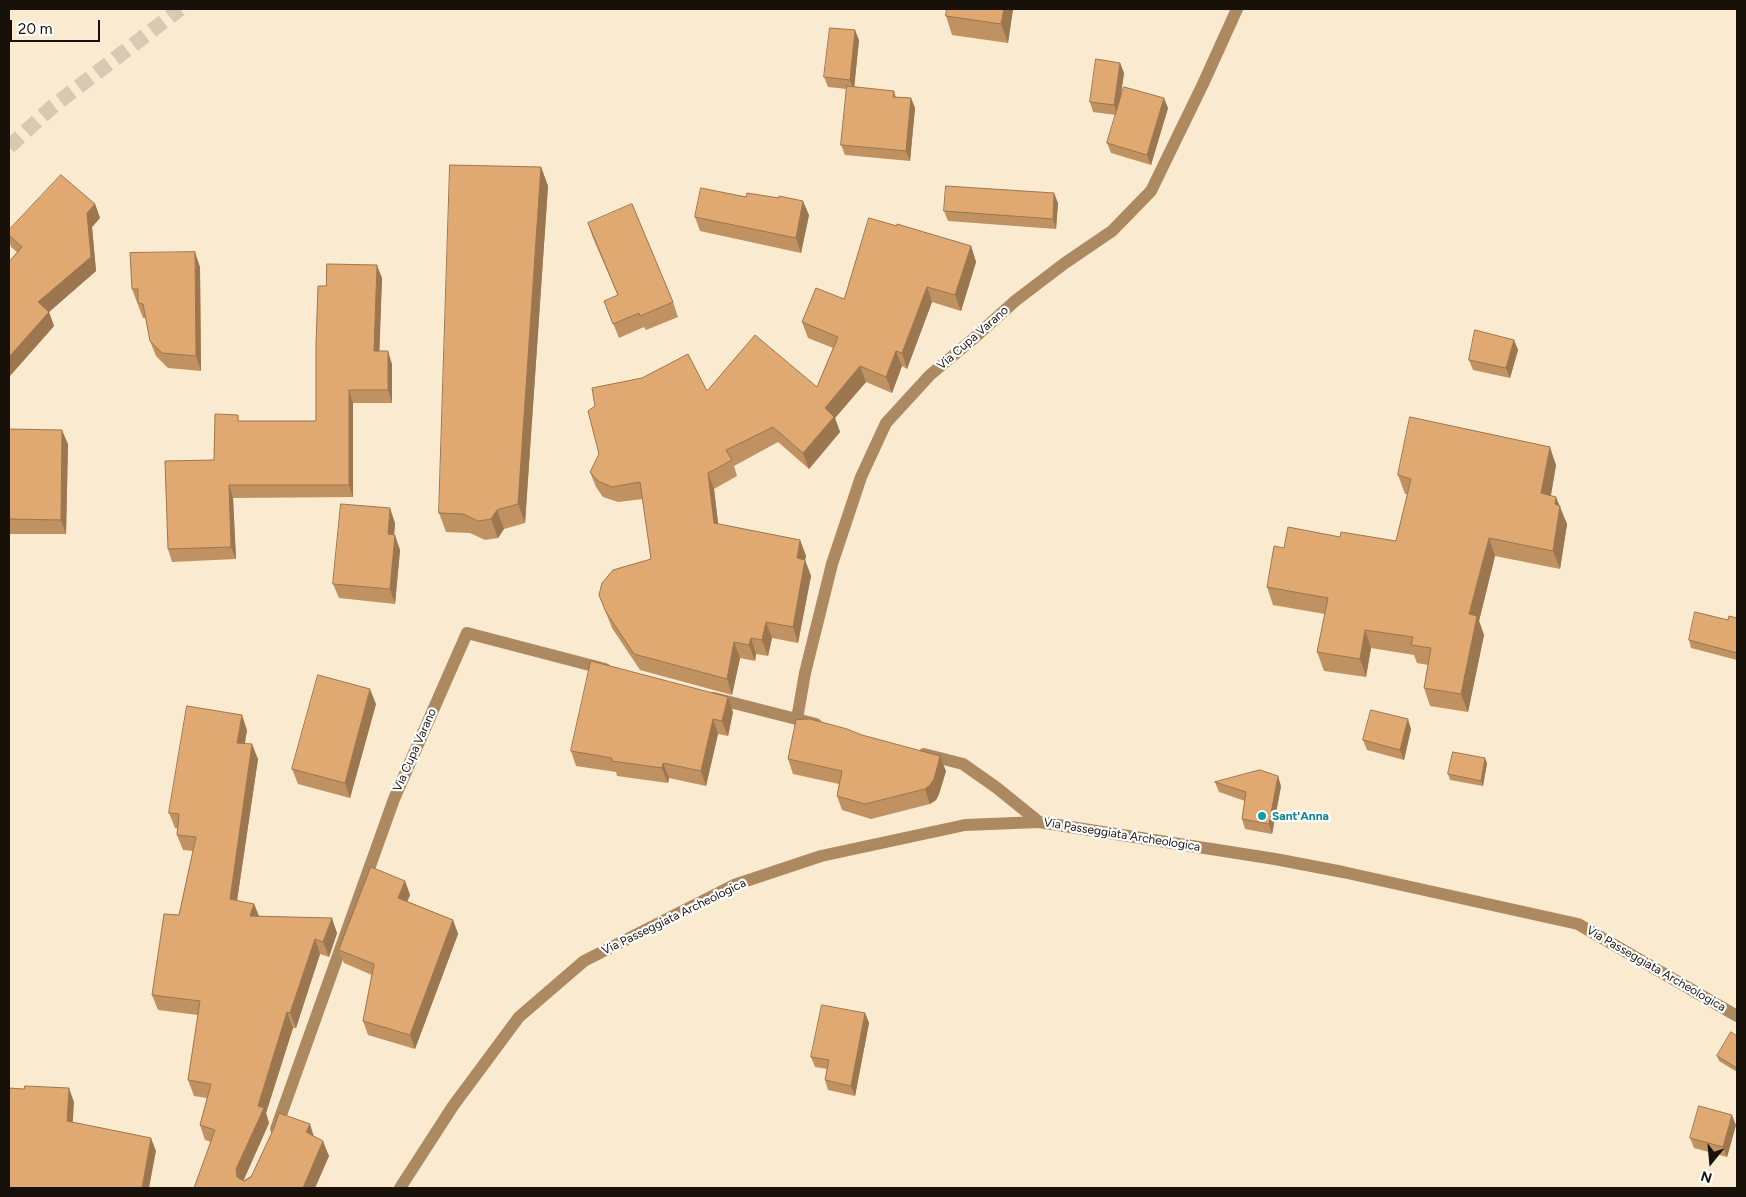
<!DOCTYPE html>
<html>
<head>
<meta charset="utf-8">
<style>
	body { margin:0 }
	#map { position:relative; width:1746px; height:1197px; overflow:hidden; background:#faead0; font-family:Figtree,sans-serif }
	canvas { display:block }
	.frame { position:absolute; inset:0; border:10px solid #171109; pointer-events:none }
	.north { position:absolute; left:1686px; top:1137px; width:50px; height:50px; -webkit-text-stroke:4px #fff; paint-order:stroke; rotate:197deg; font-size:14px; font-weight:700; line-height:20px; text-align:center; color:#171109 }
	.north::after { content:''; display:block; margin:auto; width:18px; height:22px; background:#171109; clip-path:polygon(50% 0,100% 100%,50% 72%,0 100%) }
	.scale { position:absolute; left:10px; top:20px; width:90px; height:22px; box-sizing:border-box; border:2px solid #171109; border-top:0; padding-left:6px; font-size:15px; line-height:18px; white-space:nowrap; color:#171109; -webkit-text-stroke:4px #fff; paint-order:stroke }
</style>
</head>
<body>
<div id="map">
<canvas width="1746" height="1197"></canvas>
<div class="frame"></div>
<div class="north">N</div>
<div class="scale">20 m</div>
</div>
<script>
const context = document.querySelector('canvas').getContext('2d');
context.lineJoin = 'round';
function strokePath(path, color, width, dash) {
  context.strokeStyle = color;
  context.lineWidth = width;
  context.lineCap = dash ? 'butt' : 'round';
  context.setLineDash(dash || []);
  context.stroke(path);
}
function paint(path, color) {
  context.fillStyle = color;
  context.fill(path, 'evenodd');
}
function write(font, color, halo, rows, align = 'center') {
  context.font = font + ' Figtree,sans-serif';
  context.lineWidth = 4.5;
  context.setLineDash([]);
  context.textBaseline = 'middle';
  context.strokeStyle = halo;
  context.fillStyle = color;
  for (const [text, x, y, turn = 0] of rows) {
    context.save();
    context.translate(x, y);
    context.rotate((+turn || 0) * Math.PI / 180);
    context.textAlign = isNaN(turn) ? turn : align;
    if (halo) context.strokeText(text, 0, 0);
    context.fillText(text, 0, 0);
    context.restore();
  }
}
const highwayTunnel = new Path2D(`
	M 9,147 L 52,107 L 180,9`);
const minor = new Path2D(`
	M 714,698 L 816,724
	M 797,719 L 805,673 L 832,564 L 861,477 L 886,423 L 930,375 L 973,339 L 1015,301 L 1065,263 L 1112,231 L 1151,191 L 1203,84 L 1237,9
	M 924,754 L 963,764 L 997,788 L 1039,822
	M 276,1129 L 394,799 L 467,633 L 605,669
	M 400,1188 L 453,1106 L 519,1017 L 584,961 L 734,885 L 821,856 L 965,825 L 1039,822 L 1275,859 L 1343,872 L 1578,924 L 1737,1016`);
const wall = new Path2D(`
	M 947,9 L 1013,9 L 1008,43 L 952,35 L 946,16 Z
	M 859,40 L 854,87 L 894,91 L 896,97 L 911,98 L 915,108 L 910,161 L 845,155 L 841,145 L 847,89 L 828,87 L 824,77 Z
	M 1120,63 L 1124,73 L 1120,101 L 1168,108 L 1151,165 L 1111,153 L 1107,143 L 1116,115 L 1093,112 L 1090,102 Z
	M 541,167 L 548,186 L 525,523 L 504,529 L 498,538 L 485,540 L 470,533 L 446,532 L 439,513 Z
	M 746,197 L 779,198 L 809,215 L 801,253 L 700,231 L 695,217 Z
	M 1058,203 L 1056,229 L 948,221 L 944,211 Z
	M 95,204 L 100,218 L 92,227 L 96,271 L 49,312 L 54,326 L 9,377 L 9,262 L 17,252 L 11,247 L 9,240 L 9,230 Z
	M 588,223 L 673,302 L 678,317 L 646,330 L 644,327 L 619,338 L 604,301 L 618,296 L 593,238 Z
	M 897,226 L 971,246 L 976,262 L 961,311 L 932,302 L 907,369 L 902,366 L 892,393 L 866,382 L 835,418 L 840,432 L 809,469 L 778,442 L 734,466 L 737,476 L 714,489 L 718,524 L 800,540 L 806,556 L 805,560 L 811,576 L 798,643 L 772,638 L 768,656 L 756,654 L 755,661 L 740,658 L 732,695 L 640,670 L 612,628 L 599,595 L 651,559 L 643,499 L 618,502 L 603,497 L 596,487 L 590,472 L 707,391 L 817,387 L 833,348 L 808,338 L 802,322 L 844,299 Z
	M 200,267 L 201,371 L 168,368 L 156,356 L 150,341 L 146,318 L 143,318 L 132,289 Z
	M 382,278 L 379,351 L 392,364 L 392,403 L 353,403 L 353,497 L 233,498 L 236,559 L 172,562 L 168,549 L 214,460 L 241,421 L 316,421 L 326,286 Z
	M 1514,340 L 1518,350 L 1510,378 L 1473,370 L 1469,360 Z
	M 9,429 L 68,444 L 66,534 L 9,534 Z
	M 1556,465 L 1551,495 L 1559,506 L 1567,524 L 1560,569 L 1495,556 L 1479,621 L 1484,635 L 1468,712 L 1430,706 L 1424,688 L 1428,665 L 1417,663 L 1414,655 L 1371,648 L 1366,677 L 1324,671 L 1317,652 L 1325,614 L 1273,605 L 1267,587 L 1340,537 L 1396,541 L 1408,494 L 1405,494 L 1398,475 Z
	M 395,523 L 394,535 L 400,550 L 395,604 L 339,598 L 333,584 Z
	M 1737,618 L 1737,660 L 1691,648 L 1689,640 L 1728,620 Z
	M 376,704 L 350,798 L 298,784 L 292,769 Z
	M 733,712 L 728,736 L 718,734 L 706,786 L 669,778 L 668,783 L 617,776 L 616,772 L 576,766 L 571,751 Z
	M 1411,729 L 1404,760 L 1367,750 L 1363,740 Z
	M 247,730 L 245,743 L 258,759 L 237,901 L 254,904 L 259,916 L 337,933 L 329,957 L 320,954 L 296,1028 L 293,1028 L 266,1113 L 269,1123 L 243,1181 L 314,1136 L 329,1156 L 315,1188 L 194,1188 L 211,1142 L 205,1140 L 200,1125 L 207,1098 L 194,1096 L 188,1080 L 198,1015 L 158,1010 L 152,995 L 179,915 L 193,851 L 183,850 L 177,835 L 178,829 L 175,828 L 169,813 Z
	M 862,735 L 946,771 L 939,794 L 936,800 L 930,804 L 871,819 L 842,810 L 837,796 L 839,784 L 793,774 L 788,759 Z
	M 1487,763 L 1483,786 L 1450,780 L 1448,774 Z
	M 1215,782 L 1281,786 L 1272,834 L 1245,829 L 1242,819 L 1245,801 L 1219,792 Z
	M 405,881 L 410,895 L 407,901 L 453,920 L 458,934 L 415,1049 L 368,1035 L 363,1021 L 372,975 L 344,963 L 339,950 Z
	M 865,1013 L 869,1023 L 855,1096 L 828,1090 L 825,1080 L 827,1069 L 815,1067 L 811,1057 Z
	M 1737,1036 L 1737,1072 L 1719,1061 L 1717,1056 Z
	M 1736,1125 L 1727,1157 L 1694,1148 L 1690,1138 Z`);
const shadedWall = new Path2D(`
	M 1004,9 L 1013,9 L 1008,43 L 1001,24 Z
	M 855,30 L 859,40 L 854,90 L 850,80 Z
	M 1120,63 L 1124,73 L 1118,115 L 1114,105 Z
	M 911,98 L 915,108 L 910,161 L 906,151 Z
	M 1164,98 L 1168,108 L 1151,165 L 1147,155 Z
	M 541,167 L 548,186 L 525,523 L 518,504 Z
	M 1054,193 L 1058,203 L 1056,229 L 1053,219 Z
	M 803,201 L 809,215 L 801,253 L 796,238 Z
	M 95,204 L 100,218 L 92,227 L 96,271 L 49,312 L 54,326 L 9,377 L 9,357 L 87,213 Z
	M 971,246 L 976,262 L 961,311 L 955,295 Z
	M 195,252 L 200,267 L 201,371 L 196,356 Z
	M 377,265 L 382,278 L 379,364 L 374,351 Z
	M 927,287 L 932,302 L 907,369 L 902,353 Z
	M 1514,340 L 1518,350 L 1510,378 L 1506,368 Z
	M 388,351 L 392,364 L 392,403 L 388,390 Z
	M 896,351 L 902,366 L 892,393 L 886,377 Z
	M 860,366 L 866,382 L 835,418 L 840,432 L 809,469 L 803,453 L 825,408 Z
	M 349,390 L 353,403 L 353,497 L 349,485 Z
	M 62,430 L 68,444 L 66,534 L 61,520 Z
	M 1550,447 L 1556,465 L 1548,512 L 1541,493 Z
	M 708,473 L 714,489 L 720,539 L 714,523 Z
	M 229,485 L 233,498 L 236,559 L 231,547 Z
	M 1556,497 L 1567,524 L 1560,569 L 1553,551 L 1555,504 Z
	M 390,508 L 395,523 L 393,549 L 388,534 Z
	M 497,510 L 504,529 L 498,538 L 491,519 Z
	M 395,535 L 400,550 L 395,604 L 390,589 Z
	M 1489,538 L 1495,556 L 1479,621 L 1484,635 L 1468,712 L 1461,694 L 1469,614 Z
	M 800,540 L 806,556 L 802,574 L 797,558 Z
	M 805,560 L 811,576 L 798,643 L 793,627 Z
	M 766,622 L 772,638 L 768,656 L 762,640 Z
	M 1365,630 L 1371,648 L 1366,677 L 1360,659 Z
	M 751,638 L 756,654 L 755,661 L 749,645 Z
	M 734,642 L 740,658 L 732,695 L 727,679 Z
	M 370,689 L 376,704 L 350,798 L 345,783 Z
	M 728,697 L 733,712 L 728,736 L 722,721 Z
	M 242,715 L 247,730 L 242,758 L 237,743 Z
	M 713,719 L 718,734 L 706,786 L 701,771 Z
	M 1408,719 L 1411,729 L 1404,760 L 1400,750 Z
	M 252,744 L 258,759 L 235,914 L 230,899 Z
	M 940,756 L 946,771 L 939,794 L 936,800 L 930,804 L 925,789 Z
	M 1485,758 L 1487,763 L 1483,786 L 1481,781 Z
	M 663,763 L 669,778 L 668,783 L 662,768 Z
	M 1278,776 L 1281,786 L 1272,834 L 1269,824 Z
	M 405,881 L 410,895 L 403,912 L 398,898 Z
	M 254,904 L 260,919 L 250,916 Z
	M 332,918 L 337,933 L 329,957 L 323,942 Z
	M 453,920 L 458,934 L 415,1049 L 410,1035 Z
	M 315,939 L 320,954 L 296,1028 L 290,1013 Z
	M 287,1012 L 293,1028 L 266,1113 L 269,1123 L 242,1184 L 237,1177 L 236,1169 L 258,1106 Z
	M 865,1013 L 869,1023 L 855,1096 L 851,1086 Z
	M 69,1088 L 74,1102 L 72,1135 L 67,1121 Z
	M 1732,1115 L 1736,1125 L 1727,1157 L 1723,1147 Z
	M 310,1124 L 315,1140 L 306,1132 Z
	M 151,1138 L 156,1151 L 149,1188 L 142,1188 Z
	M 323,1141 L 329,1156 L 315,1188 L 303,1188 Z`);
const building = new Path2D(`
	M 947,9 L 1004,9 L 1001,24 L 946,16 Z
	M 830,28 L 855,30 L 850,80 L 824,77 Z
	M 1096,59 L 1120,63 L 1114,105 L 1090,102 Z
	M 847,86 L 894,91 L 893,97 L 911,98 L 906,151 L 841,145 Z
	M 1124,87 L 1164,98 L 1147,155 L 1107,143 Z
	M 450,165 L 541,167 L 518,504 L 497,510 L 491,519 L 478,521 L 463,514 L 439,513 Z
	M 61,175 L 95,204 L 87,213 L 91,257 L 38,302 L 49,312 L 9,357 L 9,262 L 22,247 L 9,235 L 9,230 Z
	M 946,186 L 1054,193 L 1053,219 L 944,211 Z
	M 701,188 L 746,197 L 747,193 L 779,198 L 779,196 L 803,201 L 796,238 L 695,217 Z
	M 632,204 L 673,302 L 640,316 L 639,313 L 613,324 L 604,301 L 618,295 L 588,223 Z
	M 869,218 L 897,226 L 897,224 L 971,246 L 955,295 L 927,287 L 902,353 L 896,351 L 886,377 L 860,366 L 825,408 L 834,417 L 803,453 L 773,427 L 726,450 L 732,460 L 708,473 L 714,523 L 800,540 L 797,558 L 805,560 L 793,627 L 766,622 L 762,640 L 751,638 L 749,645 L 734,642 L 727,679 L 634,654 L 606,612 L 599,595 L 602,583 L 613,570 L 651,559 L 640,482 L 612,487 L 598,481 L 590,472 L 599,454 L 588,411 L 595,406 L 592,388 L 642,378 L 688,354 L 707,391 L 755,335 L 817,387 L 838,337 L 802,322 L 816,288 L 844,299 Z
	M 195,252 L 196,356 L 162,353 L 150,341 L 143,304 L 138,303 L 138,289 L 132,289 L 130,253 Z
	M 327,264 L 377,265 L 374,351 L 388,351 L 388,390 L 349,390 L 349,485 L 229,485 L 231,547 L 168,549 L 165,461 L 214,460 L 215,414 L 238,415 L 238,421 L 316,421 L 316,344 L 318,286 L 326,286 Z
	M 1475,330 L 1514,340 L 1506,368 L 1469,360 Z
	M 1410,417 L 1550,447 L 1541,493 L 1556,497 L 1555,504 L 1560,506 L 1553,551 L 1489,538 L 1469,614 L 1477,616 L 1461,694 L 1424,688 L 1431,648 L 1411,645 L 1413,637 L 1365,630 L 1360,659 L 1317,652 L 1328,598 L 1267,587 L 1274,546 L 1284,548 L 1288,527 L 1340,537 L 1341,532 L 1396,541 L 1411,479 L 1398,475 Z
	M 9,429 L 62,430 L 61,520 L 9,519 Z
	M 341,504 L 390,508 L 388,534 L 395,535 L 390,589 L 333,584 Z
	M 1695,612 L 1728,620 L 1729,616 L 1737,618 L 1737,653 L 1689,640 Z
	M 591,661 L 728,697 L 722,721 L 713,719 L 701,771 L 663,763 L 662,768 L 612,761 L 612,758 L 571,751 Z
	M 318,675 L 370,689 L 345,783 L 292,769 Z
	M 187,706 L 242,715 L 237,743 L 252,744 L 230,899 L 254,904 L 250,916 L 332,918 L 323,942 L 315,939 L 290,1013 L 287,1012 L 258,1106 L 264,1108 L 236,1169 L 237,1177 L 244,1181 L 251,1177 L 274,1128 L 279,1113 L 310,1124 L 306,1132 L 323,1141 L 303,1188 L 194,1188 L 215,1130 L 200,1125 L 211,1084 L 188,1080 L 200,1001 L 152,995 L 164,914 L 179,915 L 196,837 L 177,835 L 179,814 L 169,813 Z
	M 1371,710 L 1408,719 L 1400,750 L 1363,740 Z
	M 810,719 L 847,729 L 862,735 L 940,756 L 934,779 L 930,785 L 925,789 L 865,804 L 837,796 L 842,771 L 788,759 L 796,720 Z
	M 1453,752 L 1485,758 L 1481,781 L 1448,774 Z
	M 1260,770 L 1278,776 L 1269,824 L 1242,819 L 1246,792 L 1215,782 Z
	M 371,867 L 405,881 L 398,898 L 453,920 L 410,1035 L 363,1021 L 374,964 L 339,950 Z
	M 822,1005 L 865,1013 L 851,1086 L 825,1080 L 829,1060 L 811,1057 Z
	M 1731,1032 L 1737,1036 L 1737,1068 L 1717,1056 Z
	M 25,1086 L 69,1088 L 67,1121 L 151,1138 L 142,1188 L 9,1188 L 9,1088 L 24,1089 Z
	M 1699,1106 L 1732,1115 L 1723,1147 L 1690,1138 Z`);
const markers = [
	[1262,816,5,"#0f9aa8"]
];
const streetNames = [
	["Via Cupa Varano",973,338,-41],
	["Via Cupa Varano",415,750,-66],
	["Via Passeggiata Archeologica",1122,835,9],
	["Via Passeggiata Archeologica",674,917,-26],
	["Via Passeggiata Archeologica",1656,969,30]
];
const cultureNames = [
	["Sant'Anna",1272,816]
];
strokePath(highwayTunnel, '#d8c9b2', 15, [15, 8]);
strokePath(minor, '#ac8960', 12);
paint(wall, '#c09161');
paint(shadedWall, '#9c764f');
paint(building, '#dfa971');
strokePath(building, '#9c764f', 1);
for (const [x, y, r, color] of markers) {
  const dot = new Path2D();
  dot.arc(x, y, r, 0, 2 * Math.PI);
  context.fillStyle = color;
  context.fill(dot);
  strokePath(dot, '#fff', 2);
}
write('12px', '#171109', '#fff', streetNames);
write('bold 12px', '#0d838f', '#fff', cultureNames, 'left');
</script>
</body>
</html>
